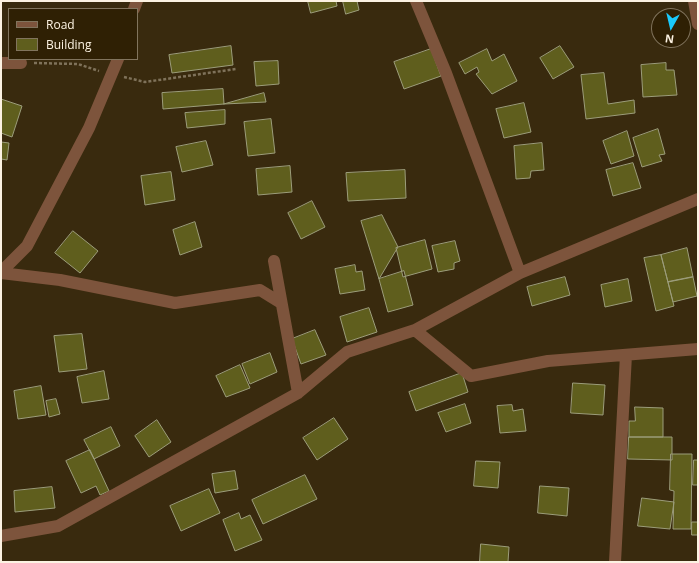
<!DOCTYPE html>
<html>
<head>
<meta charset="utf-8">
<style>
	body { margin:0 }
	#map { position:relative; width:699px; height:563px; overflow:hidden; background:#392a0e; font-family:"Open Sans",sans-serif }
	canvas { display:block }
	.frame { position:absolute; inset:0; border:2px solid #fcf2e2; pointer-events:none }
	.legend { position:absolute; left:8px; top:8px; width:130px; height:52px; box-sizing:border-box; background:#2f2004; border:1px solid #81745d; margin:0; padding:5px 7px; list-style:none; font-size:12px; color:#fcf2e2 }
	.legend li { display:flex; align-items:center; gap:8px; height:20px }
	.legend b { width:20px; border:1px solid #81745d }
	.north { position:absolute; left:651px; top:8px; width:40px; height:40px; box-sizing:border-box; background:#2f2004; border:1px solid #81745d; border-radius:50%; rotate:188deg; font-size:11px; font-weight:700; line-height:16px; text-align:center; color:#fcf2e2 }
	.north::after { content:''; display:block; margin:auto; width:14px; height:18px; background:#1bcafc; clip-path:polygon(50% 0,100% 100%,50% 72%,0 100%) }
</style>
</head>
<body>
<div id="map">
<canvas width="699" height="563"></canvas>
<div class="frame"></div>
<ul class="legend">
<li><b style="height:5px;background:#7d543c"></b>Road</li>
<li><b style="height:11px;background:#5f5e1d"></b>Building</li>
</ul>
<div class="north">N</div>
</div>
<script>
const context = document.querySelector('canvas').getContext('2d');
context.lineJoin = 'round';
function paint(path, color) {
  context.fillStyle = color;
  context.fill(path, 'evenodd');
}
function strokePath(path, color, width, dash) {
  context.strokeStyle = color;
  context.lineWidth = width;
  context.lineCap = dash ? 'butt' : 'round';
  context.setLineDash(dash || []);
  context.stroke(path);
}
const building = new Path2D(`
	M 308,1 L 336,1 L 337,6 L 311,13 Z
	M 343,1 L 357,1 L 359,10 L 346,14 Z
	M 231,46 L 233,65 L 172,73 L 169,55 Z
	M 560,46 L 574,67 L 553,79 L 540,58 Z
	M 431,49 L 441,76 L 404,89 L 394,62 Z
	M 487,49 L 492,61 L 504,54 L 517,81 L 492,94 L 476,74 L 479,72 L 477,67 L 465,74 L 459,63 Z
	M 278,61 L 279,84 L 256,86 L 254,62 Z
	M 666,63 L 666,70 L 674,70 L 677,95 L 643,97 L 641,65 Z
	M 604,73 L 608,104 L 634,100 L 635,113 L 586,119 L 581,75 Z
	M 223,89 L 224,104 L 163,109 L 162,93 Z
	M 264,93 L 266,102 L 224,104 Z
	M 1,99 L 22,106 L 12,137 L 1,133 Z
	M 524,103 L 531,132 L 504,138 L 496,109 Z
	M 225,110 L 225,124 L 187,128 L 185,113 Z
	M 271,119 L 275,153 L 248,156 L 244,122 Z
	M 658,129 L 665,154 L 659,155 L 662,161 L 642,167 L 633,138 Z
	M 627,131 L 634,156 L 611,164 L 603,141 Z
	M 206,141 L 213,165 L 182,172 L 176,147 Z
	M 1,142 L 9,143 L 7,160 L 1,159 Z
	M 542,143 L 544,170 L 531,171 L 530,178 L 516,179 L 514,146 Z
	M 633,163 L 641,188 L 613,196 L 606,170 Z
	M 290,166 L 292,192 L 258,195 L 256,169 Z
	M 405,170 L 406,198 L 348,201 L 346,173 Z
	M 171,172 L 175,200 L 145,205 L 141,176 Z
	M 312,201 L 325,227 L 301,239 L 288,213 Z
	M 382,215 L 398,247 L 379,279 L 361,221 Z
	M 195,222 L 202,247 L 180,255 L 173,230 Z
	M 73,231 L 98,251 L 80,273 L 55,253 Z
	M 425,240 L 432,269 L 403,277 L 396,248 Z
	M 455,241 L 460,261 L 454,263 L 454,269 L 438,272 L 432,246 Z
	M 687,248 L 693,277 L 668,282 L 661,255 Z
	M 661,255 L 674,306 L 656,311 L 644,258 Z
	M 355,265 L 356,272 L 362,271 L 365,290 L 340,294 L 335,269 Z
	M 404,271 L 413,305 L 388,312 L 379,279 Z
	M 565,277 L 570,295 L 532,306 L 527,287 Z
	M 693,277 L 697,296 L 673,302 L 668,282 Z
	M 628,279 L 632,301 L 605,307 L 601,285 Z
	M 369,308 L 377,332 L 347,342 L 340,317 Z
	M 315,330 L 326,355 L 301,364 L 292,339 Z
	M 82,334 L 87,369 L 59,372 L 54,336 Z
	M 270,353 L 277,372 L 250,384 L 242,364 Z
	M 240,365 L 250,388 L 226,397 L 216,376 Z
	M 104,371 L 109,399 L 82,403 L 77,377 Z
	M 462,373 L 468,392 L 416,411 L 409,392 Z
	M 573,383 L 605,385 L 603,415 L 571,413 Z
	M 41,386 L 46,415 L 18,419 L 14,391 Z
	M 56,399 L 60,414 L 49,417 L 46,401 Z
	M 465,404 L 471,423 L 446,432 L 438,413 Z
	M 512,405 L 513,411 L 523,409 L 526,431 L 500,433 L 497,406 Z
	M 635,407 L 663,408 L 663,437 L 629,437 L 629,421 L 635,421 Z
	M 334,418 L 348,439 L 317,460 L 303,438 Z
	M 157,420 L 171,442 L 149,457 L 135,436 Z
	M 111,427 L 120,446 L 94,459 L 84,440 Z
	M 629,437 L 672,437 L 672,460 L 628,459 Z
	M 90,450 L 109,491 L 100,495 L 96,486 L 81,493 L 66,461 Z
	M 671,454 L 692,454 L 691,529 L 673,529 L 674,491 L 670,490 Z
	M 694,460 L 698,460 L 698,485 L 693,485 Z
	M 476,461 L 500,462 L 498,488 L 474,486 Z
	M 235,471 L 238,489 L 215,493 L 212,474 Z
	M 305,475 L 317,499 L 263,524 L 252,500 Z
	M 540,486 L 569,488 L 567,516 L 538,513 Z
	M 52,487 L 55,508 L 15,512 L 14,491 Z
	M 209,489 L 220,513 L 181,531 L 170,506 Z
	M 642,498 L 674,502 L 670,529 L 638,526 Z
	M 239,513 L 241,519 L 250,515 L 262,540 L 235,551 L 223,520 Z
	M 692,522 L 698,522 L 698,535 L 692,535 Z
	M 481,544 L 509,547 L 508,562 L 480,562 Z`);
const path = new Path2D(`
	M 34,63 L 78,64 L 99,71
	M 124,77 L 145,82 L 236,69`);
const minor = new Path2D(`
	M 416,1 L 446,73 L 520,273
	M 694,1 L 698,24
	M 134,9 L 137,1
	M 1,63 L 21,63
	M 274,261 L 298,393
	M 1,272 L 27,246 L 89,128 L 118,59
	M 1,273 L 60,280 L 175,303 L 260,290 L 281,303
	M 415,330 L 471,376 L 548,361 L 698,349
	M 1,536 L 58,526 L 298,393 L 347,352 L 415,330 L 520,273 L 698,199
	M 615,562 L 626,355`);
paint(building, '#5f5e1d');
strokePath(building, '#9c9d7b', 1);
strokePath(path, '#7f725a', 2.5, [3, 2]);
strokePath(minor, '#7d543c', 12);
</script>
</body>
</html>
